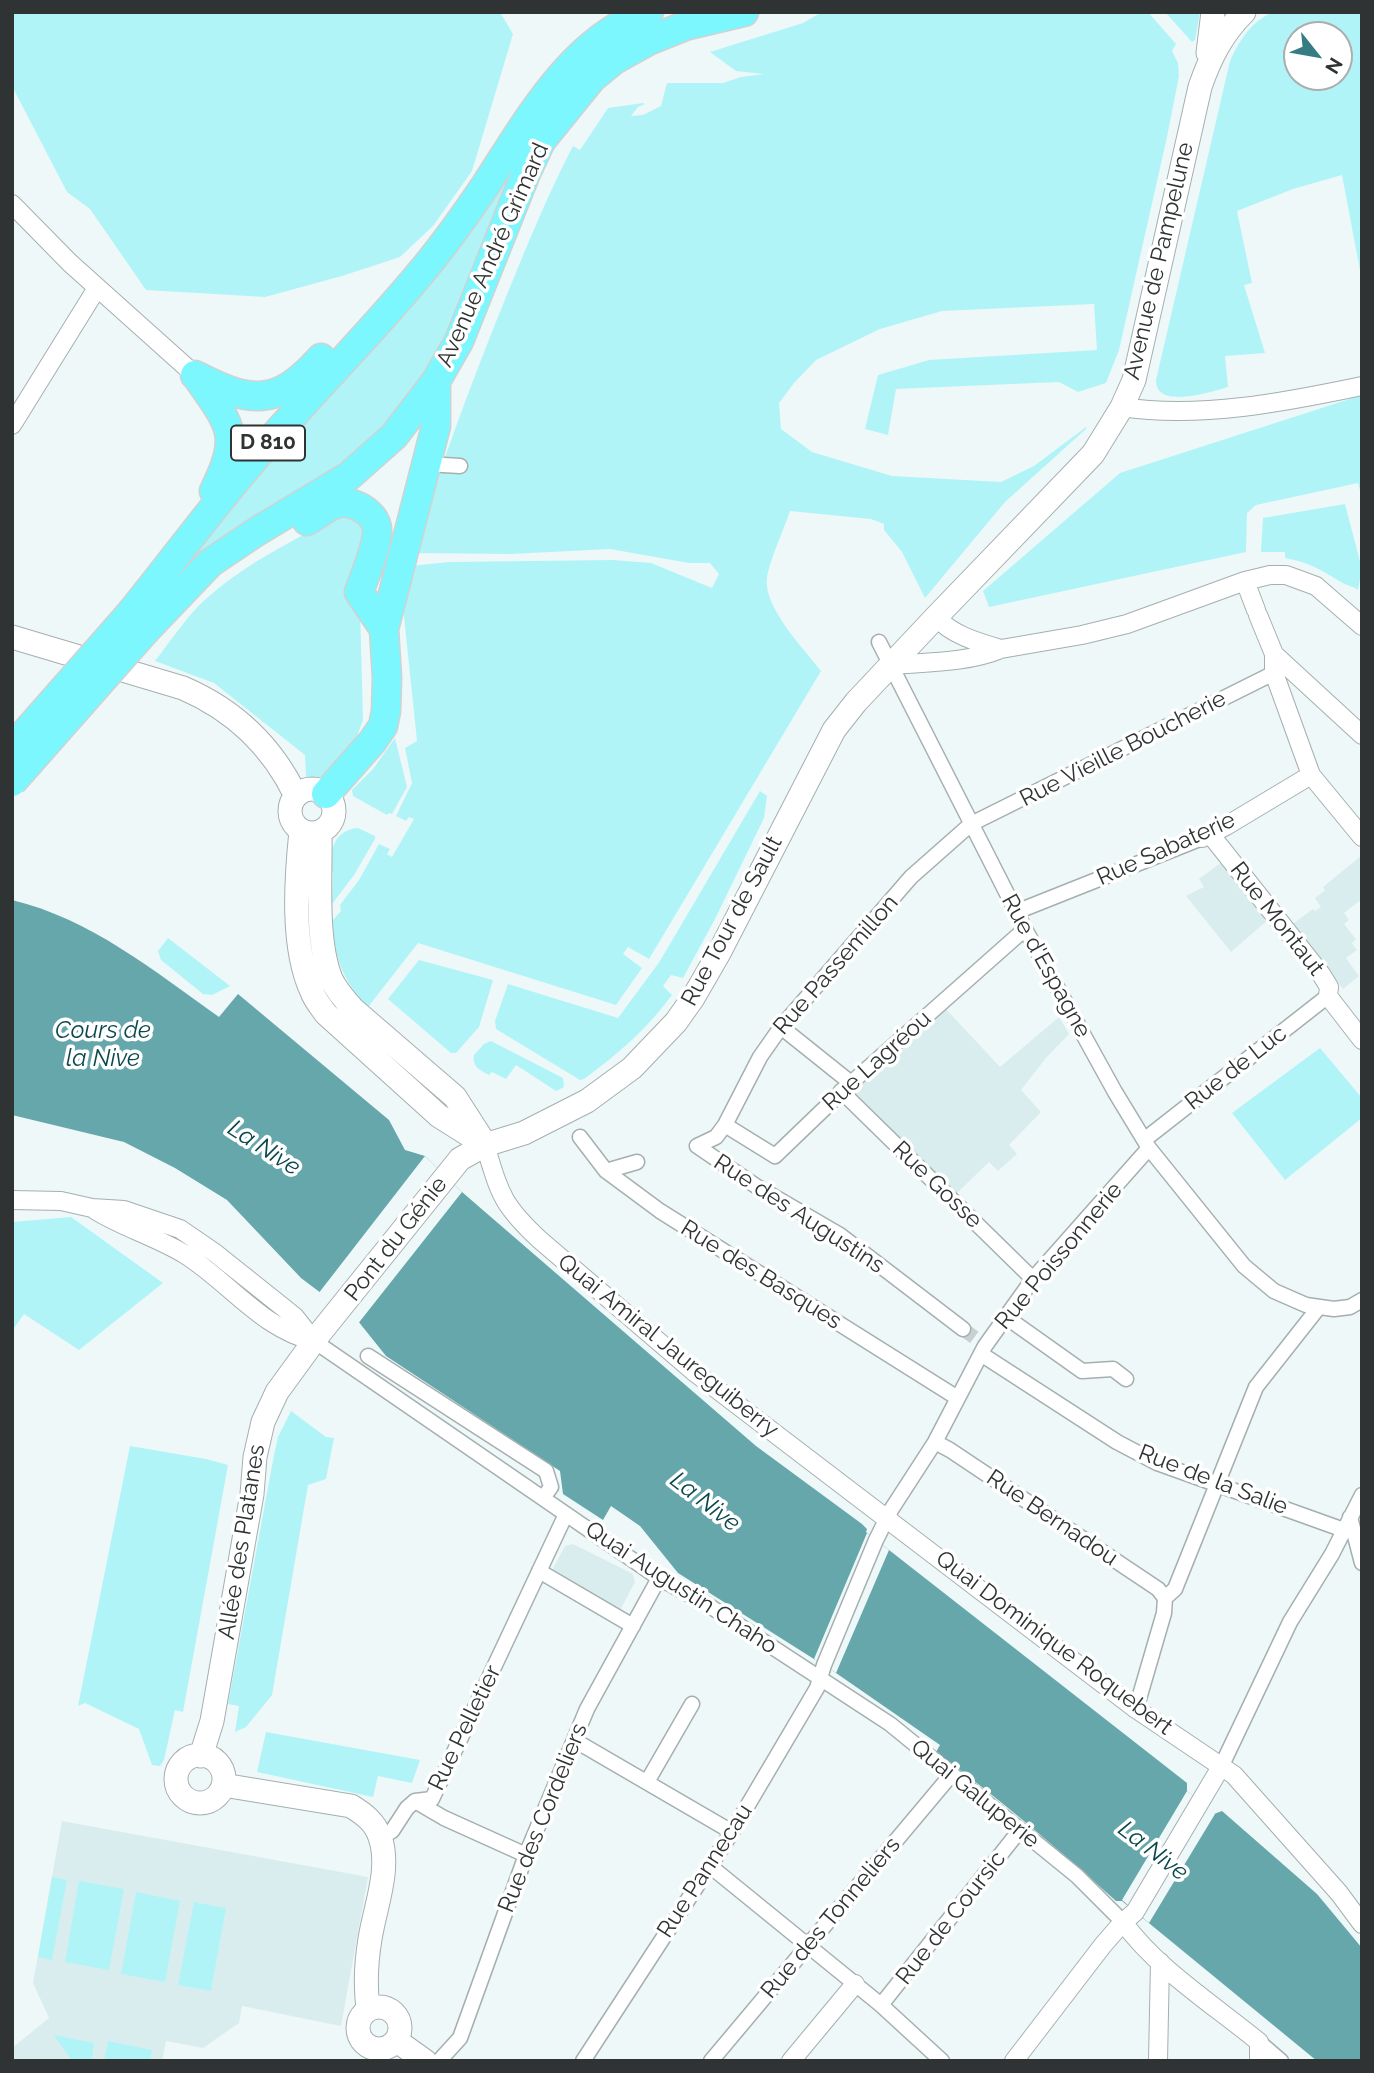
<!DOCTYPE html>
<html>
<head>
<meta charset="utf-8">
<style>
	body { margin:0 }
	#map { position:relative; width:1374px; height:2073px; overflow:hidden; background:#eef8f8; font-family:Raleway,sans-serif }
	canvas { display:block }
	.frame { position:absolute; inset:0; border:14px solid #2f3333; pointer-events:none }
	.north { position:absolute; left:1283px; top:21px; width:70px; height:70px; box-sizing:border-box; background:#fff; border:2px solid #acadad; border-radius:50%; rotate:121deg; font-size:19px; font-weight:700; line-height:28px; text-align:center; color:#2f3333 }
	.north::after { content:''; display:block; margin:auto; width:24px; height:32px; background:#357d82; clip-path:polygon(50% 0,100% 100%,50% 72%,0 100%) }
</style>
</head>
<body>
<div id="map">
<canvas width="1374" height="2073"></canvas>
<div class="frame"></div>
<div class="north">N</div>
</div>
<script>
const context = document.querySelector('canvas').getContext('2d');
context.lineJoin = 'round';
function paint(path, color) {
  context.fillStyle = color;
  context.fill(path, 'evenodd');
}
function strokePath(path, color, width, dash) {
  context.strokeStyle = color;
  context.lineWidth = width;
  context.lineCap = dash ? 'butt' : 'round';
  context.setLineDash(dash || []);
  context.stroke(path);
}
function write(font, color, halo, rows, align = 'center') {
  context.font = font + ' Raleway,sans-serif';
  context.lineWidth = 7;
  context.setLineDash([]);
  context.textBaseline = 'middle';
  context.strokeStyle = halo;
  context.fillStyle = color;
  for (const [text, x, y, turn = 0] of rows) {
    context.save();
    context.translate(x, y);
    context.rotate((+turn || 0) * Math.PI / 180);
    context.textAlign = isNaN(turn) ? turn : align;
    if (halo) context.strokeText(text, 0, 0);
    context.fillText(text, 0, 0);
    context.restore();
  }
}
const built = new Path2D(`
	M 1362,855 L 1362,899 L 1344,913 L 1349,920 L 1344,924 L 1356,939 L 1352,943 L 1357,950 L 1346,958 L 1359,976 L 1343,989 L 1291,925 L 1313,909 L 1315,911 L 1321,907 L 1315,898 L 1325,890 L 1323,887 Z
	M 1222,862 L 1269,919 L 1231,952 L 1186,896 L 1204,887 L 1199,879 Z
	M 945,1008 L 1000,1067 L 1059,1017 L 1069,1034 L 1046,1058 L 1021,1090 L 1041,1112 L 1009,1145 L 1017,1154 L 998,1171 L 989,1162 L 956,1194 L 853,1092 Z
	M 573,1544 L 633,1574 L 635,1582 L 618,1614 L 550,1574 L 565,1546 Z
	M 62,1821 L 368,1877 L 341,2026 L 242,2006 L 239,2023 L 203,2048 L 166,2041 L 162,2061 L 12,2061 L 12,2048 L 49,2018 L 33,1983 Z`);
const green = new Path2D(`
	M 12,12 L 500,12 L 513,34 L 472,171 L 433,226 L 400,257 L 342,276 L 265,297 L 146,290 L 90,209 L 67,192 L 12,86 Z
	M 822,12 L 1148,12 L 1176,44 L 1172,51 L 1178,63 L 1179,76 L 1167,137 L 1119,350 L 1106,383 L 1078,392 L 1059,382 L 896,389 L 888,435 L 865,429 L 878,375 L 929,360 L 1097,350 L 1094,304 L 942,311 L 880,329 L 816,360 L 794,383 L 779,403 L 781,429 L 812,452 L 892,476 L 1001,482 L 1034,466 L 1086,427 L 1086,429 L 1005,502 L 925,598 L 902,552 L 884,530 L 884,524 L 871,519 L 790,511 C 784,529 769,562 767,578 C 763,607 804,649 821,671 L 649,959 L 628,947 L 623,954 L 642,968 L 616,1005 L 418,943 L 368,1007 C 343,981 333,956 333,920 L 341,911 L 340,905 L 359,880 L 379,844 L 390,849 L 387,854 L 392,857 L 414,819 L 409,817 L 406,821 L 396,816 L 412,783 L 405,748 L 417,741 L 403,607 L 410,566 L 449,562 L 613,560 L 651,563 L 712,588 L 719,574 L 710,563 L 689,563 L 610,549 L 511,554 L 413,553 C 441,464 473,378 508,292 C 528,243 548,194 573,146 L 580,150 L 608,108 L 643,103 L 645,104 L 638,107 L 631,116 L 643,115 L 661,106 L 667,83 L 723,83 L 741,77 L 764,74 L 736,71 L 710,52 L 803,23 Z
	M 1165,12 L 1200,12 L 1195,40 L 1192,42 Z
	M 1273,12 L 1362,12 L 1362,281 L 1342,175 L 1293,189 L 1237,211 L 1252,283 L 1244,285 L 1265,353 L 1225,356 L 1228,387 C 1211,392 1155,410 1156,380 L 1230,61 C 1240,39 1251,22 1273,12 ZM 1297,35 L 1339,35 L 1339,77 L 1297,77 Z
	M 507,174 L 514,180 L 433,366 L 391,420 L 331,473 L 163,596 L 176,576 L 241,493 Z
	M 1362,395 L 1362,498 L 1358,483 L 1256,505 L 1247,513 L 1246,552 L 989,607 L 983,591 L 1120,473 Z
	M 1345,504 L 1362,569 L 1358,590 C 1353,586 1348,586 1343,583 C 1320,570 1312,563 1285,558 L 1285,552 L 1261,552 L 1263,518 Z
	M 352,511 L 361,522 L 364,557 L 360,609 L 363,720 L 355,742 L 319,782 L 306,777 L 305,755 L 214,683 L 155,661 C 171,641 187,615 207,598 C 249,561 302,535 352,511 Z
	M 395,738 L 407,787 L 392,814 L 389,813 L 387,815 L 353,796 L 352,790 L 373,769 Z
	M 760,791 L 767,796 L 764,818 L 715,919 L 683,978 L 671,975 L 663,986 L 672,995 C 648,1028 617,1055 584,1079 L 580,1080 L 496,1029 L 495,1021 L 508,984 L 618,1018 L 660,961 Z
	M 358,828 L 375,836 L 375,839 L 354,875 L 332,904 L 333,873 L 329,873 C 330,852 333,830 358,828 Z
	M 168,938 L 230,986 L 212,995 L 203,994 L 161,960 L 158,951 Z
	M 419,960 L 493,980 L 479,1027 L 456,1053 L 451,1053 L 388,999 Z
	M 491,1041 L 563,1078 L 564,1087 L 556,1091 L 516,1065 L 506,1079 L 492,1072 L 489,1075 C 480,1070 472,1067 474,1055 L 484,1044 Z
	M 1320,1048 L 1362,1098 L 1362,1118 L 1285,1180 L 1232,1113 Z
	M 71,1217 L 163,1283 L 79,1350 L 24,1314 L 12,1331 L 12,1222 Z
	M 291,1411 L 326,1437 L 334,1438 L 326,1479 L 308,1485 L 272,1695 L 246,1727 L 235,1732 L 239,1706 L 228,1704 L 274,1455 L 278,1437 Z
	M 130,1446 L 206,1459 L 228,1465 L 183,1712 L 175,1710 L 164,1760 L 160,1766 L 152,1765 L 139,1729 L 85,1703 L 78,1706 Z
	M 266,1732 L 420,1760 L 412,1783 L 378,1776 L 373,1797 L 257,1772 Z
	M 52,1877 L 67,1880 L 52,1960 L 38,1957 Z
	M 79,1881 L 124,1889 L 109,1970 L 65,1962 Z
	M 136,1892 L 180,1901 L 165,1982 L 121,1974 Z
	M 194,1902 L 226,1908 L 211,1991 L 178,1985 Z
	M 54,2035 L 94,2043 L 92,2061 L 72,2061 Z
	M 108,2041 L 152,2050 L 150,2061 L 104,2061 Z`);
const water = new Path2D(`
	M 12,900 C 91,919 154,971 219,1017 L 238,994 L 389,1120 L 405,1150 L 425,1156 L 462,1192 L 756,1446 L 862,1524 L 867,1529 L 866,1532 L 1187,1783 L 1187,1791 L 1214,1814 L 1222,1811 L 1317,1894 L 1362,1948 L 1362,2061 L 1317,2061 L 1122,1901 L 1116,1901 C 1058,1849 999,1798 936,1752 L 940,1745 L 836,1673 L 678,1573 L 640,1526 L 611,1506 L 603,1520 L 563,1494 L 560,1471 L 386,1356 L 358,1321 L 301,1278 L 227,1200 L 175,1168 L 124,1142 L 12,1115 Z`);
const pier = new Path2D(`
	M 425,1156 L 462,1192 L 357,1325 L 318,1294 Z
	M 867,1533 L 889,1550 L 836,1673 L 814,1659 Z
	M 1187,1791 L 1215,1814 L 1149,1923 L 1122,1900 Z`);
const pedestrianTunnel = new Path2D(`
	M 963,1329 L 978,1340`);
const pedestrian = new Path2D(`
	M 427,464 L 460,466
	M 879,642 L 1025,929 L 1115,1092 L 1149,1148 L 1244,1266 L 1274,1291 L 1306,1305 L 1334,1309 L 1350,1307 L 1362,1300
	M 1016,912 L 1202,838
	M 781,1027 L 851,1083
	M 841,1091 L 1033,1279
	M 725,1125 L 775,1156 L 851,1083 L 1025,929
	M 580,1137 L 606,1171 L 660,1211 L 956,1397
	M 1144,1140 L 1328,996
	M 697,1146 L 716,1137 L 725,1125 L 760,1057 L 781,1027 L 911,877 L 971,824 L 1274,673
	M 697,1146 L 756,1186 L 840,1235 L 963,1329
	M 606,1171 L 637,1162
	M 1006,1317 L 1082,1371 L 1113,1369 L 1126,1379
	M 314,1341 L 659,1578 L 708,1605 L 890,1724 L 1077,1876 L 1123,1922
	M 981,1354 L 1117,1442 L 1157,1463 L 1344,1530
	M 368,1356 L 546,1471 L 551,1487 L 543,1498
	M 935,1442 L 950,1450 L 1158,1589 L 1165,1598
	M 1350,1517 L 1362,1563
	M 539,1571 L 633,1626
	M 1165,1598 L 1175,1589 L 1256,1387 L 1319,1307
	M 1136,1709 L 1164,1613 L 1165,1598
	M 574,1740 L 732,1832
	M 1222,1765 L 1290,1622 L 1332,1554 L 1362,1495
	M 647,1782 L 692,1704
	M 415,1801 L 444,1818 L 526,1855
	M 381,1837 L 392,1831 L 407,1808 L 415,1801 L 432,1799 L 566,1514
	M 710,1866 L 881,2005 L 942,2061
	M 881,2005 L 1020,1830
	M 1259,2042 L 1281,2061
	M 439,2061 L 460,2038 L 526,1855 L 587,1709 L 659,1578
	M 583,2061 L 732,1832 L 817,1688 L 824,1665 L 876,1540 L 891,1510 L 935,1442 L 985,1346 L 1033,1279 L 1149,1148
	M 711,2061 L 951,1775`);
const minor = new Path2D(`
	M 12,204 L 70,263 L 195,375
	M 1122,407 C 1199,419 1286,402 1362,386
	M 12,425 L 97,288
	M 1245,581 L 1256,610
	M 1258,615 L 1274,654 L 1362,735
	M 936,617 C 952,635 977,642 1001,649
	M 1274,654 L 1274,673 L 1311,775 L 1362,837
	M 891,665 C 927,662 967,663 1001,649 L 1082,635 L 1127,624 L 1245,581 L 1270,575 L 1286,575 L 1316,586 L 1362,626
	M 1210,834 L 1321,974 L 1329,987 L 1328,996 L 1362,1040
	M 1202,838 L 1226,826 L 1311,775
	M 485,1145 C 500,1194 502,1205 540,1240 L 693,1371 L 1136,1709 L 1234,1775 L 1339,1893 L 1362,1924
	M 12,1200 L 61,1201 L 92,1208 L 124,1210 L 180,1229 L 215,1253 L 284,1308 L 295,1317 L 314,1341
	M 95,1210 C 124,1228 157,1237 186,1255 C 230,1283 262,1329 314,1341
	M 1123,1922 C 1157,1969 1214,2005 1259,2042 L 1259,2061
	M 791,2061 L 855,1984
	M 1014,2061 L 1103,1945 L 1123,1922 L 1135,1912 L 1222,1765
	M 1158,2061 L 1160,1962`);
const tertiary = new Path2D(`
	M 1208,53 L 1213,12
	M 12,637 L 183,688 C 234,710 272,746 296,796
	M290 811a22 22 0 1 1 44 0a22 22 0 1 1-44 0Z
	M 301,831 C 296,879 291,947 312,992 C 315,1000 321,1007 326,1014 L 439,1116 L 485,1145
	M 320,832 C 321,875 315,939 331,979 C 336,990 345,1000 353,1009 L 455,1097 L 482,1139
	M176 1779a24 24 0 1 1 48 0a24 24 0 1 1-48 0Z
	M 201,1756 L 212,1721 L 252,1494 L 255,1457 L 263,1422 L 277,1392 L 320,1333 L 460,1159 L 485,1145 L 524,1133 L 587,1101 L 632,1068 L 676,1022 L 693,998 L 719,953 L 834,730 L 856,702 L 936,617 L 1093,454 L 1122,407 L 1134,380 L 1200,87 C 1210,58 1222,34 1244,12
	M 223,1785 L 351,1806 C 364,1814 375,1822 380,1837 C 391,1869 375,1907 370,1939 C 366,1963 365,1985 368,2009
	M358 2028a21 21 0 1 1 42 0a21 21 0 1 1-42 0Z
	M 397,2041 L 425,2061`);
const primary = new Path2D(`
	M 195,375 C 251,404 277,407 321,358
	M 197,377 C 231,426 242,434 214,491
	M 307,521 C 316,516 325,508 335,504 C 350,498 376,512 377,529 C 378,546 365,575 359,592 L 384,629
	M 129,615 C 169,566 207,514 248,466 C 303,401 364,341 418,276 C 442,248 464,217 485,186 C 527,122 571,39 649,12
	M 146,630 L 210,563 L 256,532 L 349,476 L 394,436 L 436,381 L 459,341 L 526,173 L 541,141 L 592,78 L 614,60 L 650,40 L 685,26 L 744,12
	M 326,794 L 372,742 L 383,726 L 386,711 L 387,678 L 384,629 L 436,426 L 436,381`);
const primaryBridge = new Path2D(`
	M 12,748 L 129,615
	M 12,782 L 146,630`);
const shields = [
	[268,443,74]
];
const shieldNames = [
	["D 810",268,443]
];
const streetNames = [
	["Avenue André Grimard",493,255,-66],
	["Avenue de Pampelune",1159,261,-77],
	["Rue Vieille Boucherie",1123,749,-27],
	["Rue Sabaterie",1166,849,-24],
	["Rue Montaut",1277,919,52],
	["Rue Tour de Sault",732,921,-62],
	["Rue Passemillon",836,965,-49],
	["Rue d'Espagne",1046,966,61],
	["Rue Lagréou",877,1061,-42],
	["Rue de Luc",1236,1068,-38],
	["Rue Gosse",937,1185,44],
	["Rue des Augustins",799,1214,33],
	["Pont du Génie",396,1239,-52],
	["Rue Poissonnerie",1059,1256,-50],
	["Rue des Basques",761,1275,32],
	["Quai Amiral Jaureguiberry",668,1346,39],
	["Rue de la Salie",1213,1480,21],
	["Rue Bernadou",1052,1518,34],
	["Allée des Platanes",242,1542,-81],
	["Quai Augustin Chaho",681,1588,33],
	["Quai Dominique Roquebert",1054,1643,37],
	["Rue Pelletier",465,1728,-64],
	["Quai Galuperie",975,1794,39],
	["Rue des Cordeliers",543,1818,-68],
	["Rue Pannecau",705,1871,-57],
	["Rue des Tonneliers",831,1918,-50],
	["Rue de Coursic",951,1918,-52]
];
const waterNames = [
	["Cours de",103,1031],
	["la Nive",103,1059],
	["La Nive",264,1148,33],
	["La Nive",705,1502,38],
	["La Nive",1153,1851,38]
];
paint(built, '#daedee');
paint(green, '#b1f4f8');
paint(water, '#66a7ab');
paint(pier, '#eef8f8');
strokePath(pedestrianTunnel, '#c8d1d1', 14, [14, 7]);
strokePath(pedestrian, '#a6afb0', 17);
strokePath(minor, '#a6afb0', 20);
strokePath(tertiary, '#a6afb0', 25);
strokePath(primary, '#d1d2d2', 31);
strokePath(pedestrian, '#fff', 14);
strokePath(minor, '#fff', 18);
strokePath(tertiary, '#fff', 23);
strokePath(primary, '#7df7fe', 28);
strokePath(primaryBridge, '#d1d2d2', 31, []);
strokePath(primaryBridge, '#7df7fe', 28);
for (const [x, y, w] of shields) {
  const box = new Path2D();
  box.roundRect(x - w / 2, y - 17.5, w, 35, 5);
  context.fillStyle = '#fff';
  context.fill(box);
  strokePath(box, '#2f3333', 2);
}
write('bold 21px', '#2f3333', null, shieldNames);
write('23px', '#2f3333', '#fff', streetNames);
write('italic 24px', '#0a484b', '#fff', waterNames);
</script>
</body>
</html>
